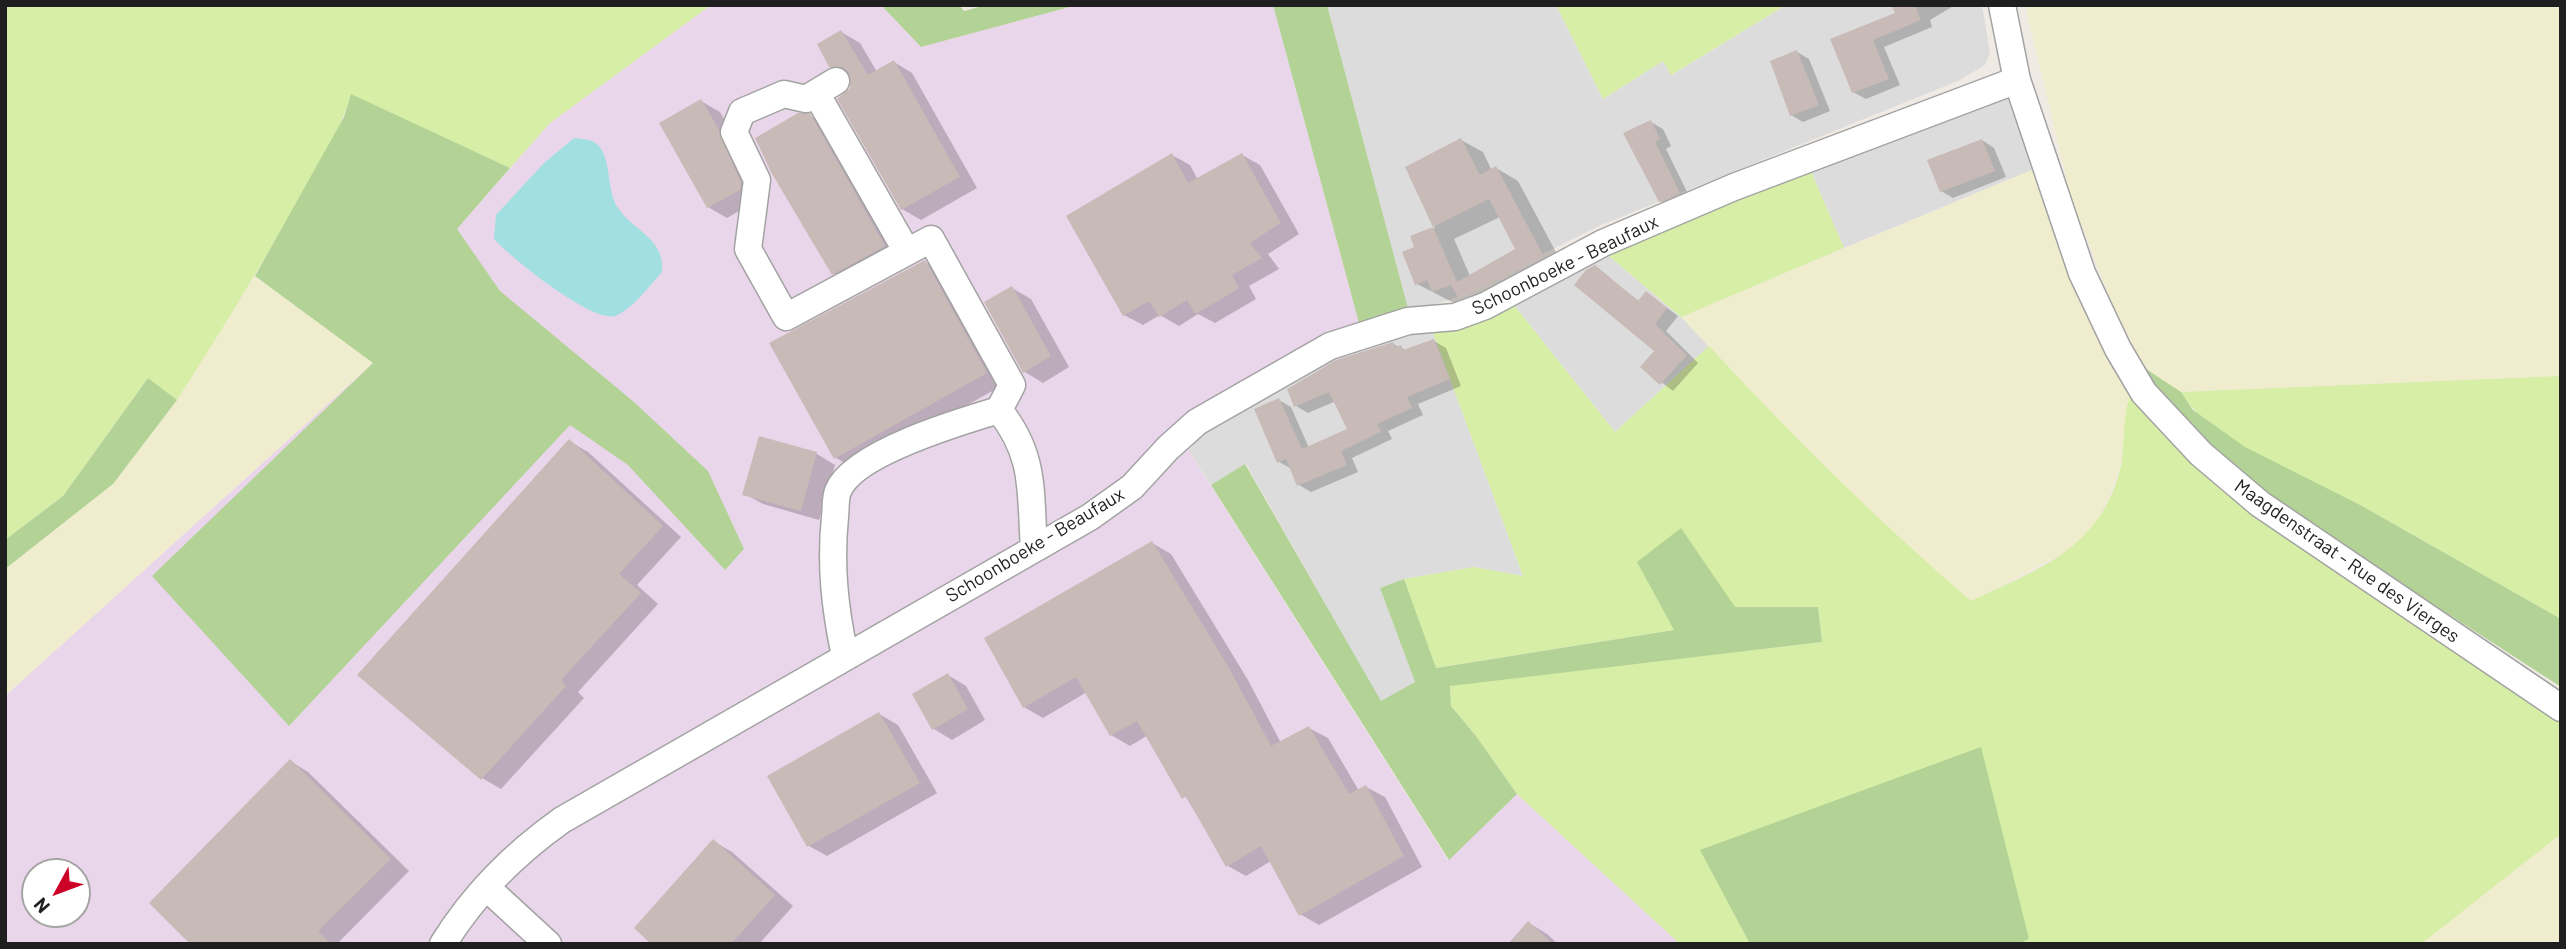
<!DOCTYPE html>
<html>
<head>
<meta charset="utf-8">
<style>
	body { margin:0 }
	#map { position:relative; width:2566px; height:949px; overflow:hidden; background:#f0eae4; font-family:Barlow,sans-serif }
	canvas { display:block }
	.frame { position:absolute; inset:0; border:7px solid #1f1f1f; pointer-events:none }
	.north { position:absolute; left:21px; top:858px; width:70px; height:70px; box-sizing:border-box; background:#fff; border:2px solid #a5a5a5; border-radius:50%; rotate:229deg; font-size:19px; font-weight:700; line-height:28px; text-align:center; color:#1f1f1f }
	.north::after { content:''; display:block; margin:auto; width:24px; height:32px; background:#cd0026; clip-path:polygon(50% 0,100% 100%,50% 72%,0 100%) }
</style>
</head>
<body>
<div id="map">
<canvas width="2566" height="949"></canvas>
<div class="frame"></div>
<div class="north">N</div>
</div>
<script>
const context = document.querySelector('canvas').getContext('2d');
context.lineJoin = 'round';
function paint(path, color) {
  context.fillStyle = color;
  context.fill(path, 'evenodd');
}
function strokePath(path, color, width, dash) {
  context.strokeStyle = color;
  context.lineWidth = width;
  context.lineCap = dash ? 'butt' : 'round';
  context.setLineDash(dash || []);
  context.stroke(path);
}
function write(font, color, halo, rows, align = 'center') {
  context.font = font + ' Barlow,sans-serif';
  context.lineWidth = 5;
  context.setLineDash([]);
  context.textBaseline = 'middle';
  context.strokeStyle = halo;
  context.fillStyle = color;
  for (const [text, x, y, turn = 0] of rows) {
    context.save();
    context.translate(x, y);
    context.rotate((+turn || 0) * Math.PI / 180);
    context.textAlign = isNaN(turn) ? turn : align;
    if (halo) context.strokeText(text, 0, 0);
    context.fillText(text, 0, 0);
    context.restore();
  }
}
const residential = new Path2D(`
	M 1327,5 L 1556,5 L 1603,99 L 1663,61 L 1672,75 L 1786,5 L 1982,5 L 1990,53 L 1985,65 L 1958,81 L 1599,226 L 1453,299 L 1409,312 Z
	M 2007,97 L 2034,169 L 1844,248 L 1809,167 Z
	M 1603,251 L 1681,317 L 1709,346 L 1615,432 L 1510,300 Z
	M 1430,325 L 1523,576 L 1474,567 L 1404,579 L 1380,588 L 1415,682 L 1381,702 L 1246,464 L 1211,485 L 1185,445 L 1327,359 Z`);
const industrial = new Path2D(`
	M 711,5 L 881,5 L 921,47 L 1077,5 L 1273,5 L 1359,323 L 1329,332 L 1250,376 L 1178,424 L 1185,445 L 1448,860 L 1517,794 L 1680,944 L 5,944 L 5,696 L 373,363 L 457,229 L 550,123 ZM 35,872 L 77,872 L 77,914 L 35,914 Z`);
const farmland = new Path2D(`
	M 2025,5 L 2561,5 L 2561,376 L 2181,392 L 2161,381 L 2143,367 L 2110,299 L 2070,194 Z
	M 2034,169 L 2131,395 L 2127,426 L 2119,471 L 2107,501 L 2094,525 L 2073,549 L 1971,601 L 1896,536 L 1797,440 L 1681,317 Z
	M 255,276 L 373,363 L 5,696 L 5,569 L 113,484 L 177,400 Z
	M 2561,834 L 2561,944 L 2421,944 Z`);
const grass = new Path2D(`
	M 5,5 L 711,5 L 550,123 L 510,168 L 351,95 C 339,134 316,170 295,206 C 258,271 218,336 177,400 L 147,379 L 63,496 L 5,540 Z
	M 1556,5 L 1786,5 L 1671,75 L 1663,61 L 1603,99 Z
	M 1809,167 L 1844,248 L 1681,317 L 1603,251 Z
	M 1510,300 L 1615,432 L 1709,346 C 1792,436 1878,521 1971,601 C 2039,568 2097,552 2120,470 C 2126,447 2121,417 2131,395 L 2561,722 L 2561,834 L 2421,944 L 2018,944 L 2029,939 L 1701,850 L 1750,944 L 1680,944 L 1517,794 L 1476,736 L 1451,706 L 1450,685 L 1822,642 L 1818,607 L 1435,668 L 1404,579 L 1474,567 L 1523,576 L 1430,325 Z
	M 2561,376 L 2561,619 C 2495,582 2430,544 2365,508 C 2308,477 2215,448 2181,392 Z`);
const forest = new Path2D(`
	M 881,5 L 959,5 L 964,11 L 986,5 L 1077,5 L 921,47 Z
	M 1273,5 L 1327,5 L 1409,312 L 1359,323 Z
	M 351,94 L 510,168 L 457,229 L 500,291 L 634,402 L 708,471 L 744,549 L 725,570 L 628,465 L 570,425 L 289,726 L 152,576 L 373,363 L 255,276 L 344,117 Z
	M 2143,367 L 2181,392 L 2193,410 L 2245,447 L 2362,506 L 2561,619 L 2561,687 L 2249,485 L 2156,394 Z
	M 148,378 L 177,400 L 113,484 L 5,569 L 5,540 L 63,496 Z
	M 1245,464 L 1381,701 L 1415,682 L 1380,588 L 1404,579 L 1436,668 L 1674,630 L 1637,562 L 1681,528 L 1735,607 L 1818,607 L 1822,642 L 1450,686 L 1451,706 L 1476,736 L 1517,794 L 1449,860 L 1211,485 Z
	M 1981,747 L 2029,939 L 2018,944 L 1750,944 L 1700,850 Z`);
const water = new Path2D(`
	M 574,138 C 583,139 593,139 599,146 C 612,162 606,190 618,208 C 632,230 666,239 662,272 C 650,285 632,310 615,316 C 592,323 510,257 494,239 L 496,215 L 544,163 Z`);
const shadow = new Path2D(`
	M 1893,5 L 1955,5 L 1930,20 L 1932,27 L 1884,47 L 1900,85 L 1866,99 L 1853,92 L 1832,40 L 1897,14 Z
	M 841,32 L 860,43 L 877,72 L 894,62 L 912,73 L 977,188 L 921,220 L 902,209 L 852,89 L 852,77 L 831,66 Z
	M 1797,52 L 1809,59 L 1830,111 L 1803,122 L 1791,115 Z
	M 701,101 L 720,112 L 737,142 L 758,200 L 727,218 L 708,207 Z
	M 809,115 L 828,126 L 903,257 L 852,284 L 833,273 Z
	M 1651,122 L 1663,129 L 1671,146 L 1666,149 L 1691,200 L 1672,208 L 1660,201 Z
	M 1461,140 L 1483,152 L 1492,171 L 1496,168 L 1518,181 L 1565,269 L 1456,304 L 1417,284 L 1417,248 L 1412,237 L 1435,228 L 1407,168 ZM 1500,217 L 1518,250 L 1470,276 L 1454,239 Z
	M 1982,140 L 1994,148 L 2006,177 L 1953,198 L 1941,191 Z
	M 1172,155 L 1190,165 L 1198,180 L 1242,155 L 1260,165 L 1299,234 L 1268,254 L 1279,269 L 1249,286 L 1256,299 L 1215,323 L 1198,314 L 1179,326 L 1160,315 L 1143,325 L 1124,315 Z
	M 925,262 L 943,273 L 1005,384 L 854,468 L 836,458 Z
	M 1595,267 L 1640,302 L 1647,293 L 1678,316 L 1666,331 L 1698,363 L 1673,391 L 1642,367 L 1657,351 Z
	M 1012,288 L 1031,299 L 1069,367 L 1043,383 L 1025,372 Z
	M 1434,341 L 1446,348 L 1461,386 L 1418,404 L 1423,415 L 1388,431 L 1392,439 L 1352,458 L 1358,472 L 1311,492 L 1299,485 L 1292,469 L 1279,462 L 1279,400 L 1291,407 L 1309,448 L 1349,430 L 1336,401 L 1308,413 L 1296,406 L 1393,344 L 1408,351 Z
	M 760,438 L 817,454 L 835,465 L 819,520 L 763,504 L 745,494 Z
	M 569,441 L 588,452 L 681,537 L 637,585 L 658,604 L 578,692 L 584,698 L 501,789 L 482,778 Z
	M 1152,543 L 1171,554 L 1248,680 L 1281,743 L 1309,728 L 1328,738 L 1359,791 L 1366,787 L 1385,797 L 1422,867 L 1319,925 L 1300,914 L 1271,861 L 1246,876 L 1228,866 L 1148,735 L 1130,746 L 1111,735 L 1087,692 L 1043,718 L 1024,707 Z
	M 948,675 L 966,686 L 985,720 L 952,740 L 934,729 Z
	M 879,714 L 898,725 L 937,793 L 827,856 L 809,846 Z
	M 290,761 L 308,772 L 409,871 L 337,944 L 192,944 Z
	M 713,841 L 732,852 L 793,906 L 759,944 L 654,944 Z
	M 1529,923 L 1547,934 L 1558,944 L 1511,944 Z`);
const building = new Path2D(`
	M 1891,5 L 1915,5 L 1921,20 L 1873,40 L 1889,79 L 1852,93 L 1830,39 L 1895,13 Z
	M 841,30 L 868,75 L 894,60 L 960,177 L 901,210 L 837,99 L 850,88 L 850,74 L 843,67 L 829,67 L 817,44 Z
	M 1797,50 L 1819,105 L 1790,116 L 1770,61 Z
	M 701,99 L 719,130 L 741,183 L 740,190 L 707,208 L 659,123 Z
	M 798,113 L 810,113 L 885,246 L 832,275 L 771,172 L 755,138 Z
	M 1651,120 L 1660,139 L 1655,142 L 1680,193 L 1659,202 L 1623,133 Z
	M 1461,138 L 1480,175 L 1496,166 L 1544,257 L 1459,299 L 1451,285 L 1456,283 L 1432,292 L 1427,280 L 1415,285 L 1402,252 L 1414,247 L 1410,236 L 1433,227 L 1405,167 ZM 1489,199 L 1515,249 L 1457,282 L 1433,227 Z
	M 1982,139 L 1995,171 L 1940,192 L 1927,160 Z
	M 1172,153 L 1188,183 L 1242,153 L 1281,223 L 1250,243 L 1262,258 L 1232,275 L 1239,288 L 1223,298 L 1195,314 L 1187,300 L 1159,317 L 1149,301 L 1123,316 L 1066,216 Z
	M 925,260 L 987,373 L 834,459 L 769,343 Z
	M 1595,265 L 1638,301 L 1646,291 L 1667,308 L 1655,324 L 1687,355 L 1660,385 L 1640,367 L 1654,351 L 1574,285 L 1586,270 Z
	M 1012,286 L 1051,356 L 1023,373 L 984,302 Z
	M 1434,339 L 1450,379 L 1407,397 L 1412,408 L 1377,424 L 1381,432 L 1341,451 L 1347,465 L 1297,486 L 1286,459 L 1277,463 L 1254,409 L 1279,398 L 1302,449 L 1347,429 L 1329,392 L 1294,407 L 1287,389 L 1336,360 L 1393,342 L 1395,347 L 1401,345 L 1403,350 Z
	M 759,436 L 817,452 L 801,511 L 742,495 Z
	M 569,439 L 663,526 L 619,574 L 641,593 L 561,680 L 566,686 L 481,780 L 357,675 Z
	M 1152,541 L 1229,668 L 1271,746 L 1309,726 L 1349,794 L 1366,785 L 1404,856 L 1299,916 L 1261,846 L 1226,867 L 1186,796 L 1182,799 L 1137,721 L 1110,736 L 1076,677 L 1023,708 L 984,638 Z
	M 948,673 L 968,709 L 932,730 L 912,694 Z
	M 879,712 L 920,783 L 807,847 L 767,776 Z
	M 290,759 L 391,859 L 318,931 L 331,944 L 190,944 L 149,903 Z
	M 713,839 L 775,895 L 731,944 L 651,944 L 634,928 Z
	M 1528,921 L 1553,944 L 1508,944 Z`);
const minor = new Path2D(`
	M 2002,5 L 2017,80 L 2082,273 L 2118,349 L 2144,393 L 2201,454 L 2260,504 L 2561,708
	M 836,81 L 806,99 L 784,94 L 742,112 L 734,132 L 757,180 L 748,249 L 786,317 L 931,239 L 1012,385 L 999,410
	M 816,93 L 907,252
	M 845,656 C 835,609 830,566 835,517 C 836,509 835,498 838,491 C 853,453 962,421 999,410 C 1036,456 1030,492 1034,549
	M 486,887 L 548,944
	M 443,944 C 474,894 514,854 562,820 L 1090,517 L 1132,487 L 1168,448 L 1197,422 L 1330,346 L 1408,321 L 1455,317 L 1485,306 L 1603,243 L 1734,187 L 2017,80`);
const streetNames = [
	["Schoonboeke - Beaufaux",1565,265,-26],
	["Schoonboeke - Beaufaux",1035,545,-31],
	["Maagdenstraat - Rue des Vierges",2347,561,35]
];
paint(residential, '#dddcdc');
paint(industrial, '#ead6ea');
paint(farmland, '#f0edce');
paint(grass, '#d7eea6');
paint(forest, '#b3d396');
paint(water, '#a1dfe1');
paint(shadow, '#0003');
paint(building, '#c8bbb7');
strokePath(minor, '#a3a3a3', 29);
strokePath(minor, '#fff', 26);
write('19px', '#1f1f1f', '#fff', streetNames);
</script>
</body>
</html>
